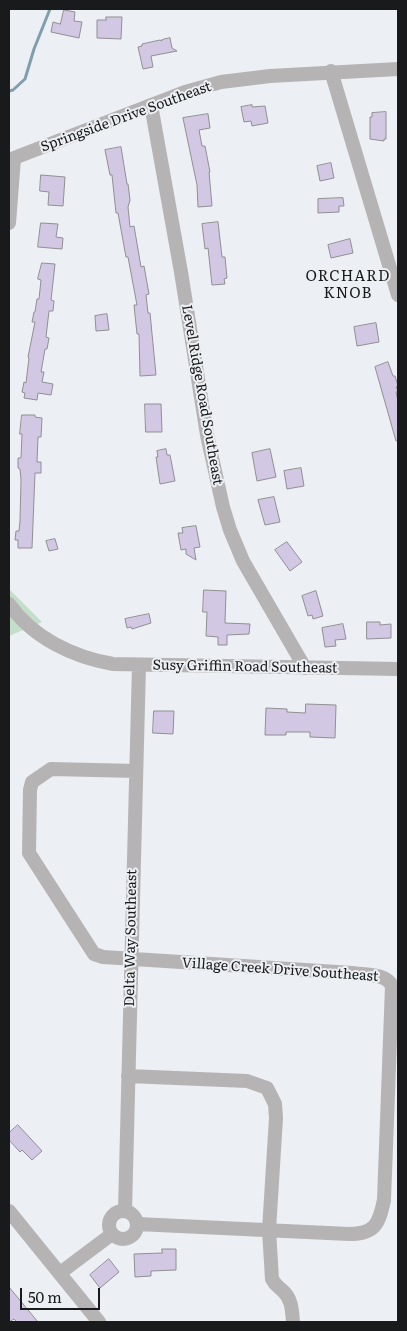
<!DOCTYPE html>
<html>
<head>
<meta charset="utf-8">
<style>
	body { margin:0 }
	#map { position:relative; width:407px; height:1331px; overflow:hidden; background:#eceff3; font-family:Literata,serif }
	canvas { display:block }
	.frame { position:absolute; inset:0; border:10px solid #191a1b; pointer-events:none }
	.scale { position:absolute; left:20px; top:1288px; width:80px; height:22px; box-sizing:border-box; border:2px solid #191a1b; border-top:0; padding-left:6px; font-size:15px; line-height:18px; white-space:nowrap; color:#191a1b; -webkit-text-stroke:4px #eceff3; paint-order:stroke }
</style>
</head>
<body>
<div id="map">
<canvas width="407" height="1331"></canvas>
<div class="frame"></div>
<div class="scale">50 m</div>
</div>
<script>
const context = document.querySelector('canvas').getContext('2d');
context.lineJoin = 'round';
function paint(path, color) {
  context.fillStyle = color;
  context.fill(path, 'evenodd');
}
function strokePath(path, color, width, dash) {
  context.strokeStyle = color;
  context.lineWidth = width;
  context.lineCap = dash ? 'butt' : 'round';
  context.setLineDash(dash || []);
  context.stroke(path);
}
function write(font, color, halo, rows, align = 'center') {
  context.font = font + ' Literata,serif';
  context.lineWidth = 4;
  context.setLineDash([]);
  context.textBaseline = 'middle';
  context.strokeStyle = halo;
  context.fillStyle = color;
  for (const [text, x, y, turn = 0] of rows) {
    context.save();
    context.translate(x, y);
    context.rotate((+turn || 0) * Math.PI / 180);
    context.textAlign = isNaN(turn) ? turn : align;
    if (halo) context.strokeText(text, 0, 0);
    context.fillText(text, 0, 0);
    context.restore();
  }
}
const green = new Path2D(`
	M 9,589 L 42,622 L 9,636 Z`);
const stream = new Path2D(`
	M 9,91 L 13,90 L 25,79 L 34,49 L 50,9`);
const building = new Path2D(`
	M 64,10 L 75,12 L 74,21 L 82,22 L 79,38 L 51,32 L 53,22 L 60,24 Z
	M 106,17 L 122,17 L 121,39 L 97,38 L 97,20 L 106,20 Z
	M 170,38 L 172,48 L 177,51 L 151,56 L 153,67 L 143,69 L 138,47 L 142,46 L 142,44 L 160,40 L 162,41 L 162,40 Z
	M 252,105 L 252,107 L 265,106 L 268,123 L 252,126 L 251,121 L 244,122 L 241,107 Z
	M 386,112 L 386,139 L 384,139 L 384,141 L 370,139 L 370,117 L 372,117 L 372,113 Z
	M 208,114 L 210,128 L 199,130 L 202,146 L 205,146 L 210,172 L 209,172 L 212,206 L 198,207 L 197,185 L 183,118 Z
	M 121,147 L 127,184 L 128,184 L 130,200 L 128,207 L 130,227 L 134,226 L 141,267 L 144,266 L 149,294 L 146,295 L 148,313 L 150,313 L 156,375 L 140,376 L 139,334 L 137,334 L 134,305 L 137,305 L 128,257 L 126,257 L 118,213 L 116,213 L 112,175 L 110,175 L 105,150 Z
	M 331,163 L 334,178 L 320,181 L 317,166 Z
	M 41,175 L 65,177 L 63,206 L 48,205 L 49,192 L 40,191 Z
	M 343,198 L 344,206 L 339,206 L 339,212 L 318,213 L 318,199 Z
	M 218,222 L 222,257 L 225,257 L 227,278 L 224,279 L 225,284 L 212,285 L 208,248 L 205,249 L 202,224 Z
	M 41,223 L 58,224 L 56,237 L 63,238 L 62,249 L 38,247 Z
	M 350,239 L 353,253 L 331,258 L 328,245 Z
	M 42,263 L 55,264 L 51,300 L 54,301 L 53,311 L 49,311 L 46,337 L 49,338 L 47,349 L 45,349 L 41,372 L 44,372 L 42,382 L 53,384 L 51,395 L 38,393 L 37,400 L 24,398 L 25,393 L 22,392 L 24,382 L 26,383 L 29,358 L 28,357 L 35,322 L 32,322 L 34,312 L 35,312 L 37,299 L 39,299 L 41,280 L 38,279 Z
	M 107,314 L 109,330 L 96,331 L 95,316 Z
	M 376,323 L 379,342 L 357,346 L 354,327 Z
	M 388,362 L 393,376 L 395,376 L 398,386 L 396,387 L 398,391 L 396,392 L 398,401 L 398,441 L 396,441 L 375,367 Z
	M 145,404 L 161,404 L 162,432 L 146,432 Z
	M 22,415 L 35,415 L 35,417 L 42,418 L 41,437 L 38,437 L 37,462 L 41,462 L 41,473 L 35,473 L 32,548 L 18,548 L 18,540 L 15,540 L 16,531 L 19,531 L 20,521 L 21,480 L 20,469 L 18,468 L 18,458 L 21,458 L 22,434 L 20,434 Z
	M 166,449 L 167,455 L 170,455 L 175,481 L 160,484 L 156,457 L 158,457 L 157,451 Z
	M 270,449 L 276,477 L 257,481 L 252,453 Z
	M 301,468 L 304,486 L 287,489 L 284,471 Z
	M 274,497 L 280,522 L 265,525 L 258,500 Z
	M 196,526 L 200,547 L 194,548 L 196,560 L 186,554 L 186,549 L 181,550 L 178,533 L 183,533 L 182,528 Z
	M 55,539 L 58,549 L 49,551 L 46,541 Z
	M 287,542 L 302,562 L 290,571 L 275,550 Z
	M 204,590 L 226,591 L 225,623 L 250,624 L 249,634 L 227,635 L 227,645 L 218,645 L 218,637 L 206,636 L 207,612 L 203,612 Z
	M 316,591 L 323,616 L 313,619 L 312,615 L 308,616 L 302,596 Z
	M 149,614 L 151,623 L 132,629 L 131,627 L 127,628 L 125,619 Z
	M 367,622 L 380,622 L 380,625 L 391,624 L 391,638 L 367,639 Z
	M 343,624 L 346,639 L 335,640 L 336,646 L 325,647 L 322,628 Z
	M 306,704 L 336,705 L 335,738 L 310,737 L 310,732 L 286,732 L 286,735 L 265,735 L 266,708 L 287,709 L 287,712 L 305,713 Z
	M 154,711 L 174,711 L 173,734 L 153,733 Z
	M 18,1125 L 42,1151 L 32,1160 L 22,1150 L 20,1152 L 9,1140 L 9,1133 Z
	M 162,1249 L 176,1249 L 176,1270 L 151,1271 L 151,1276 L 135,1277 L 134,1254 L 162,1253 Z
	M 109,1259 L 119,1272 L 100,1288 L 90,1275 Z
	M 9,1287 L 38,1322 L 17,1322 L 14,1319 L 9,1322 Z`);
const minor = new Path2D(`
	M 331,71 L 398,295
	M 151,105 L 181,272 L 207,435 L 223,507 L 230,530 L 243,561 L 305,668
	M 14,158 L 185,92 L 221,82 L 270,76 L 398,69
	M 9,223 L 14,158
	M 9,604 C 33,638 73,657 113,664 L 398,669
	M 136,771 L 51,769 L 32,782 L 30,790 L 29,853 L 94,954 L 103,957 L 352,973 C 365,975 386,973 392,986 L 384,1200 C 379,1224 375,1234 349,1234 L 137,1224
	M 128,1076 L 247,1081 L 267,1088 L 275,1104 L 276,1118 L 269,1230 L 272,1279 C 275,1285 278,1286 283,1291 C 292,1299 292,1311 293,1322
	M109 1225a14 14 0 1 1 28 0a14 14 0 1 1-28 0Z
	M 9,1211 L 99,1322
	M 125,1211 L 139,665
	M 60,1273 L 112,1234`);
const streetNames = [
	["Springside Drive Southeast",126,117,-20],
	["Level Ridge Road Southeast",202,395,80],
	["Susy Griffin Road Southeast",245,667,1],
	["Delta Way Southeast",131,938,-89],
	["Village Creek Drive Southeast",280,970,4]
];
const neighbourhoodNames = [
	["ORCHARD",348,277],
	["KNOB",348,294]
];
paint(green, '#c3dec9');
strokePath(stream, '#809fad', 3);
paint(building, '#d3c8e4');
strokePath(building, '#908f92', 1);
strokePath(minor, '#b6b3b4', 14);
write('14px', '#191a1b', '#eceff3', streetNames);
context.letterSpacing = '1px';
write('15px', '#191a1b', '#eceff3', neighbourhoodNames);
context.letterSpacing = '0px';
</script>
</body>
</html>
